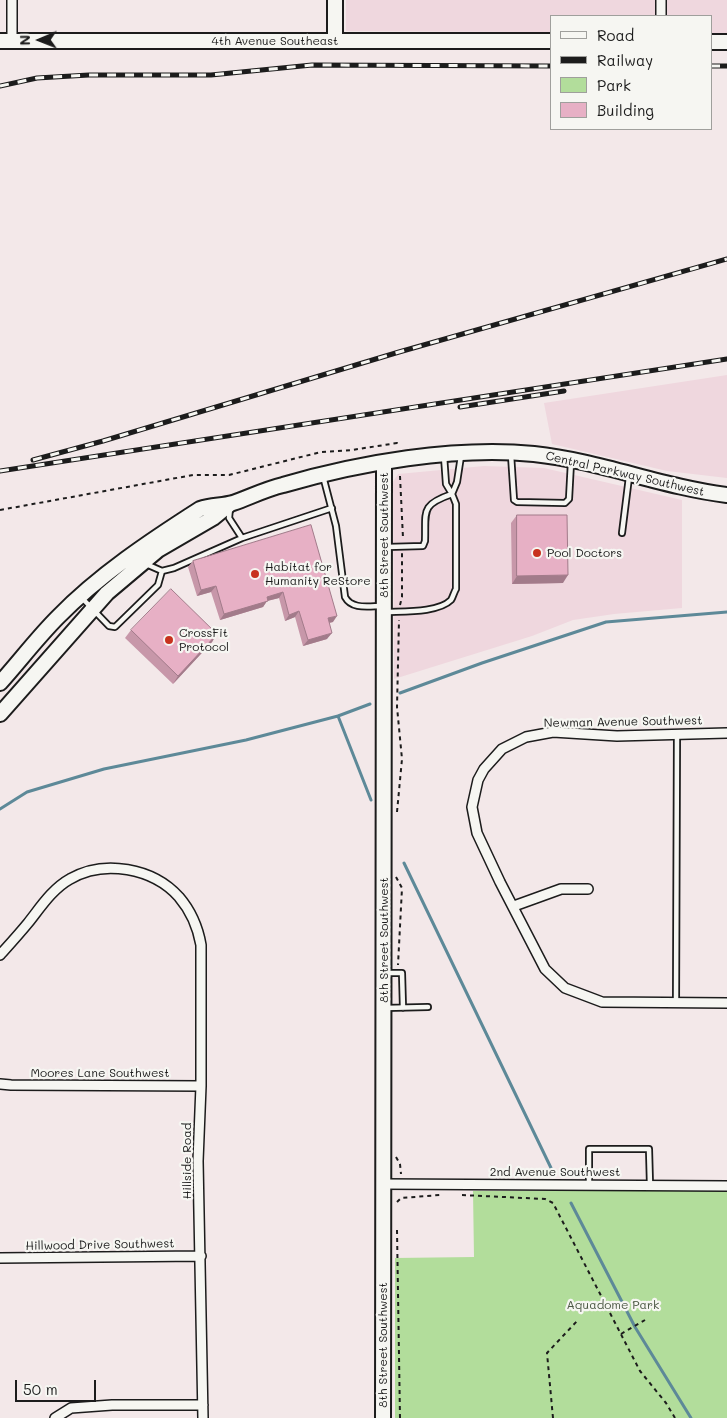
<!DOCTYPE html>
<html>
<head>
<meta charset="utf-8">
<style>
	body { margin:0 }
	#map { position:relative; width:727px; height:1418px; overflow:hidden; background:#f3e8e9; font-family:Mali,sans-serif }
	canvas { display:block }
	.legend { position:absolute; left:550px; top:15px; width:162px; height:115px; box-sizing:border-box; background:#f6f6f2; border:1px solid #9f9f9c; margin:0; padding:6px 9px; list-style:none; font-size:15px; color:#1c1c1c }
	.legend li { display:flex; align-items:center; gap:10px; height:25px }
	.legend b { width:25px; border:1px solid #9f9f9c }
	.north { position:absolute; left:15px; top:15px; width:50px; height:50px; -webkit-text-stroke:4px #f6f6f2; paint-order:stroke; rotate:269deg; font-size:14px; font-weight:700; line-height:20px; text-align:center; color:#1c1c1c }
	.north::after { content:''; display:block; margin:auto; width:18px; height:22px; background:#1c1c1c; clip-path:polygon(50% 0,100% 100%,50% 72%,0 100%) }
	.scale { position:absolute; left:15px; top:1380px; width:81px; height:22px; box-sizing:border-box; border:2px solid #1c1c1c; border-top:0; padding-left:6px; font-size:15px; line-height:18px; white-space:nowrap; color:#1c1c1c; -webkit-text-stroke:4px #f6f6f2; paint-order:stroke }
</style>
</head>
<body>
<div id="map">
<canvas width="727" height="1418"></canvas>
<ul class="legend">
<li><b style="height:6px;background:#f6f6f2"></b>Road</li>
<li><b style="height:6px;background:#1c1c1c"></b>Railway</li>
<li><b style="height:14px;background:#b2dd9b"></b>Park</li>
<li><b style="height:14px;background:#e7b0c5"></b>Building</li>
</ul>
<div class="north">N</div>
<div class="scale">50 m</div>
</div>
<script>
const context = document.querySelector('canvas').getContext('2d');
context.lineJoin = 'round';
function paint(path, color) {
  context.fillStyle = color;
  context.fill(path, 'evenodd');
}
function strokePath(path, color, width, dash) {
  context.strokeStyle = color;
  context.lineWidth = width;
  context.lineCap = dash ? 'butt' : 'round';
  context.setLineDash(dash || []);
  context.stroke(path);
}
function write(font, color, halo, rows, align = 'center') {
  context.font = font + ' Mali,sans-serif';
  context.lineWidth = 4.5;
  context.setLineDash([]);
  context.textBaseline = 'middle';
  context.strokeStyle = halo;
  context.fillStyle = color;
  for (const [text, x, y, turn = 0] of rows) {
    context.save();
    context.translate(x, y);
    context.rotate((+turn || 0) * Math.PI / 180);
    context.textAlign = isNaN(turn) ? turn : align;
    if (halo) context.strokeText(text, 0, 0);
    context.fillText(text, 0, 0);
    context.restore();
  }
}
const built = new Path2D(`
	M 346,0 L 727,0 L 727,34 L 711,34 L 711,16 L 551,16 L 551,32 L 346,31 Z
	M 727,375 L 727,478 L 667,471 L 552,444 L 544,403 Z
	M 484,466 L 544,468 L 682,500 L 682,608 L 614,614 L 573,620 L 532,636 L 394,679 L 393,482 L 398,474 Z`);
const green = new Path2D(`
	M 473,1191 L 727,1191 L 727,1418 L 395,1418 L 395,1258 L 474,1257 Z`);
const stream = new Path2D(`
	M 400,693 L 482,663 L 606,622 L 727,612
	M 338,716 L 371,800
	M 0,809 L 27,792 L 104,769 L 246,740 L 338,716 L 370,704
	M 404,863 L 552,1170
	M 571,1203 L 635,1327 L 691,1418`);
const path = new Path2D(`
	M 400,476 L 403,538
	M 0,510 L 193,475 L 229,475 L 321,452 L 352,450 L 397,443 L 397,446
	M 400,605 L 402,597 L 402,553
	M 397,812 L 402,759 L 397,707 L 399,620
	M 396,877 L 402,888 L 398,965
	M 396,1157 L 400,1164 L 401,1174
	M 462,1195 L 545,1199 L 553,1203 L 640,1371 L 666,1403 L 675,1418
	M 397,1202 L 401,1198 L 440,1195
	M 397,1230 L 400,1418
	M 621,1334 L 645,1320
	M 553,1418 L 547,1353 L 578,1320`);
const lane = new Path2D(`
	M 511,455 L 514,500 L 517,502 L 565,503 L 569,499 L 571,462
	M 444,456 L 446,484 L 452,494 L 457,482 L 461,456
	M 323,476 L 336,526 L 345,597 C 352,610 369,606 383,606
	M 230,508 L 229,518 L 242,538
	M 622,533 L 629,477
	M 146,564 L 162,571 L 174,568 L 242,538 L 332,508
	M 81,597 L 109,626 L 115,627 L 158,585 L 162,571
	M 385,612 C 403,611 438,613 451,600 C 453,597 454,592 456,589 L 456,504 L 452,494 C 420,505 426,511 425,541 L 423,546 L 387,547
	M 386,973 L 402,973 L 403,1008
	M 676,1003 L 677,734
	M 385,1008 L 428,1007
	M 589,1185 L 589,1149 L 649,1149 L 650,1185`);
const street = new Path2D(`
	M 661,16 L 661,0
	M 12,41 L 12,0
	M 727,733 L 617,736 L 553,732 L 526,737 L 502,749 L 484,769 L 478,780 L 472,807 L 477,833 L 500,882 L 545,969 L 565,988 L 602,1002 L 727,1003
	M 514,906 L 561,889 L 588,889
	M 0,955 C 9,945 19,934 28,923 C 40,908 52,889 70,879 C 104,859 153,868 179,897 C 191,911 198,928 201,945 L 201,1086 L 198,1161 L 203,1418
	M 0,1084 L 11,1085 L 201,1086
	M 383,1184 L 727,1186
	M 0,1258 L 201,1256
	M 55,1418 L 71,1408 L 112,1405 L 203,1405`);
const secondary = new Path2D(`
	M 335,0 L 335,40
	M 0,41 L 551,41
	M 711,42 L 727,42
	M 0,683 C 19,662 37,638 58,617 C 99,575 150,541 200,509 C 211,505 222,506 233,503 C 250,497 266,489 283,485 C 358,463 456,446 534,454 C 600,461 662,487 727,495
	M 0,714 L 107,593 L 158,550 L 213,518 L 230,504
	M 383,1418 L 384,463`);
const rail = new Path2D(`
	M 711,66 L 727,66
	M 0,86 L 37,78 L 89,75 L 211,75 L 312,65 L 551,66
	M 460,407 L 564,391
	M 33,460 L 103,441 L 399,352 L 727,259
	M 0,471 L 727,359`);
const wall = new Path2D(`
	M 517,515 L 563,583 L 512,584 L 511,523 Z
	M 311,525 L 333,622 L 329,623 L 327,639 L 303,646 L 295,617 L 285,621 L 279,598 L 267,601 L 263,607 L 220,620 L 211,592 L 197,596 L 188,567 L 193,561 Z
	M 131,630 L 217,634 L 212,642 L 173,684 L 125,638 Z`);
const shadedWall = new Path2D(`
	M 568,575 L 563,583 L 512,584 L 517,576 Z
	M 216,586 L 211,592 L 197,596 L 201,590 Z
	M 283,592 L 279,598 L 267,601 L 263,607 L 220,620 L 224,614 L 267,597 Z
	M 299,611 L 295,617 L 285,621 L 289,615 Z
	M 337,616 L 333,622 L 323,624 L 328,618 Z
	M 332,633 L 327,639 L 303,646 L 308,640 Z
	M 217,634 L 212,642 L 173,684 L 178,676 Z`);
const building = new Path2D(`
	M 517,515 L 567,515 L 568,575 L 517,576 Z
	M 311,525 L 337,616 L 328,618 L 332,633 L 308,640 L 299,611 L 289,615 L 283,592 L 267,597 L 268,601 L 224,614 L 216,586 L 201,590 L 193,561 Z
	M 171,589 L 217,634 L 178,676 L 131,630 Z`);
const markers = [
	[537,553,5,"#c8321e"],
	[255,574,5,"#c8321e"],
	[169,640,5,"#c8321e"]
];
const streetNames = [
	["4th Avenue Southeast",275,41],
	["Central Parkway Southwest",625,474,13],
	["8th Street Southwest",384,535,-90],
	["Newman Avenue Southwest",623,722,-1],
	["8th Street Southwest",384,940,-90],
	["Moores Lane Southwest",100,1073],
	["Hillside Road",187,1161,-90],
	["2nd Avenue Southwest",555,1172],
	["Hillwood Drive Southwest",100,1245,-1],
	["8th Street Southwest",383,1345,-90]
];
const poiNames = [
	["Pool Doctors",547,553],
	["Habitat for",265,567],
	["Humanity ReStore",265,581],
	["CrossFit",179,633],
	["Protocol",179,647]
];
const parkNames = [
	["Aquadome Park",613,1305]
];
paint(built, '#efd7de');
paint(green, '#b2dd9b');
strokePath(stream, '#5d8998', 3);
strokePath(lane, '#1c1c1c', 8);
strokePath(street, '#1c1c1c', 12);
strokePath(secondary, '#1c1c1c', 18);
strokePath(path, '#1c1c1c', 2, [4, 4]);
strokePath(lane, '#f6f6f2', 4.5);
strokePath(street, '#f6f6f2', 9);
strokePath(secondary, '#f6f6f2', 14);
strokePath(rail, '#1c1c1c', 5);
strokePath(rail, '#f6f6f2', 3, [9]);
paint(wall, '#c797a9');
paint(shadedWall, '#a27b8a');
paint(building, '#e7b0c5');
strokePath(building, '#a27b8a', 1);
for (const [x, y, r, color] of markers) {
  const dot = new Path2D();
  dot.arc(x, y, r, 0, 2 * Math.PI);
  context.fillStyle = color;
  context.fill(dot);
  strokePath(dot, '#f6f6f2', 2);
}
write('12px', '#1c1c1c', '#f6f6f2', streetNames);
write('12px', '#1c1c1c', '#f6f6f2', poiNames, 'left');
write('12px', '#495642', '#f6f6f2', parkNames);
</script>
</body>
</html>
